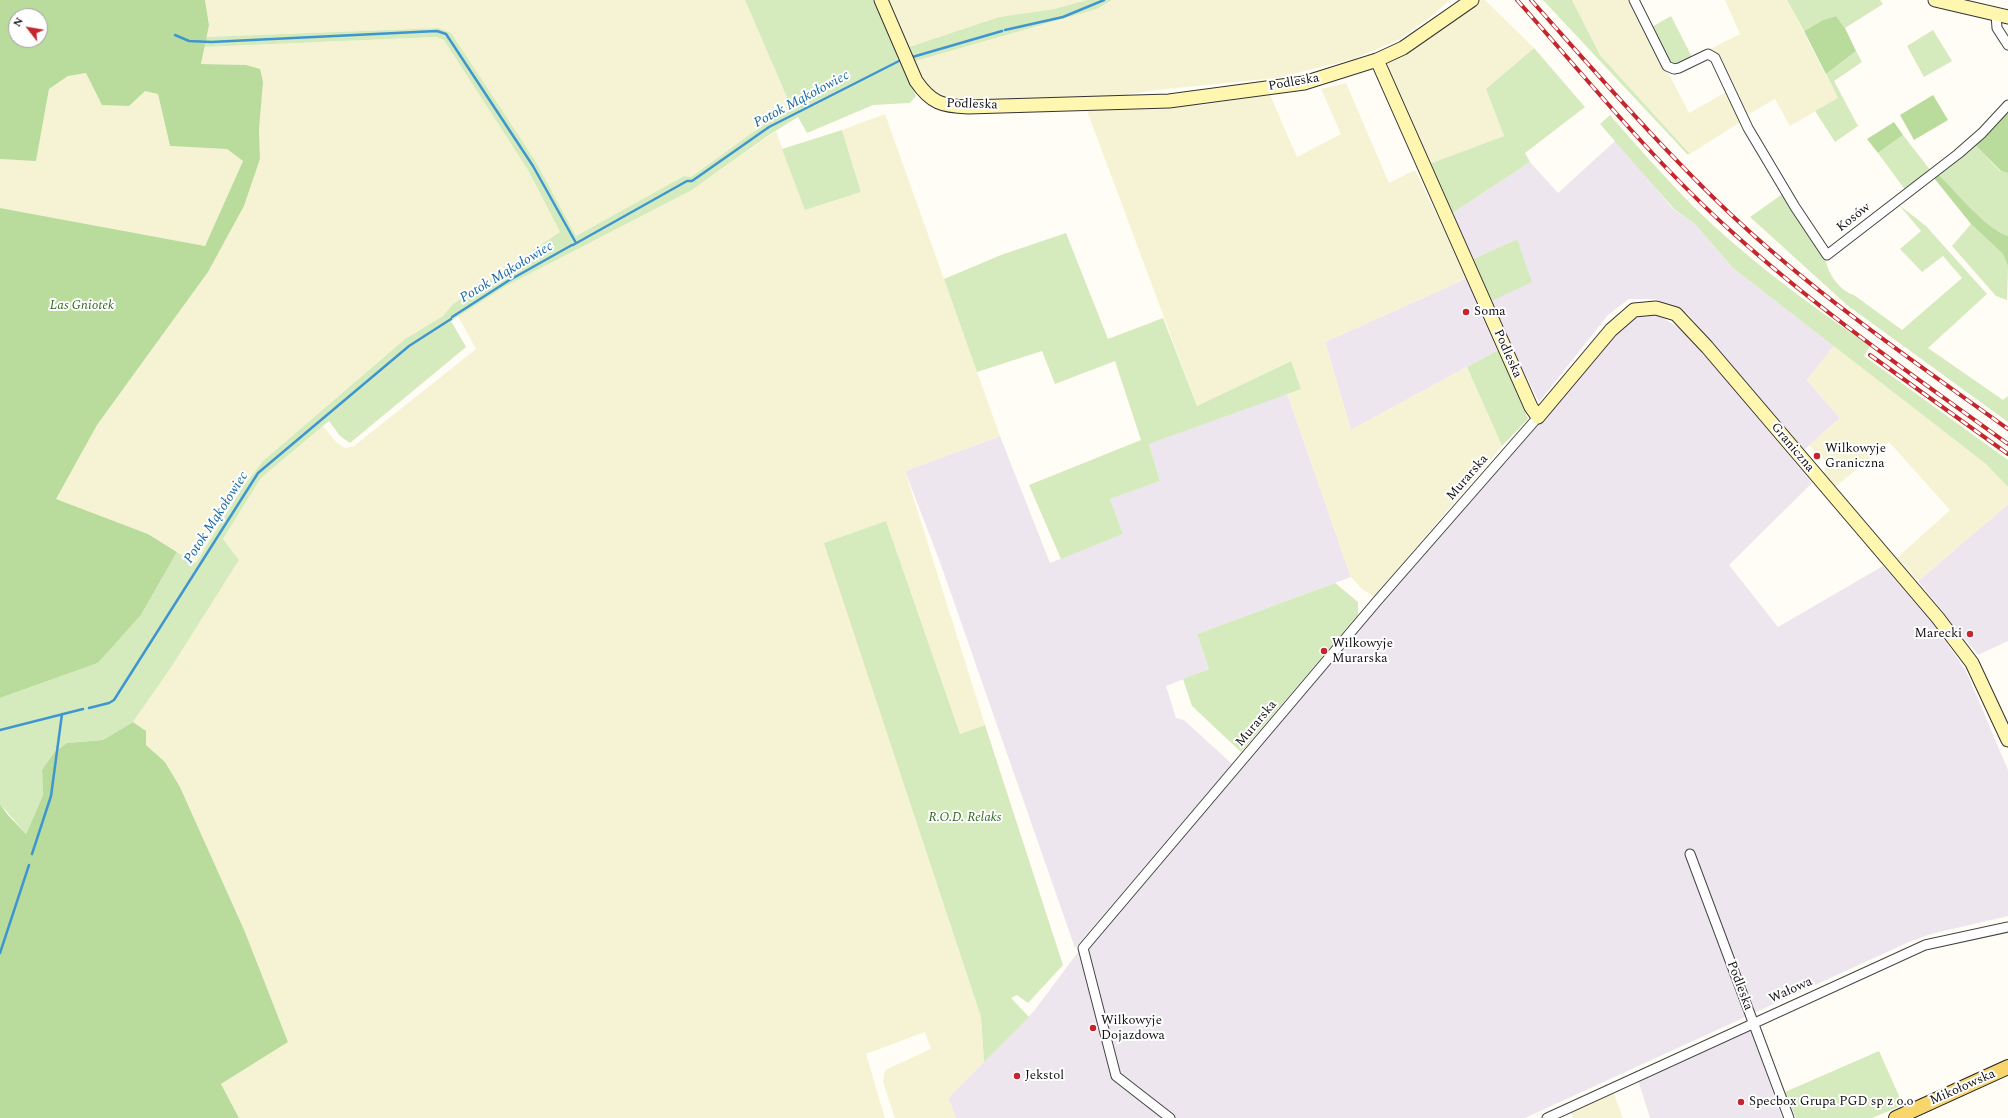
<!DOCTYPE html>
<html>
<head>
<meta charset="utf-8">
<style>
	body { margin:0 }
	#map { position:relative; width:2008px; height:1118px; overflow:hidden; background:#fffdf5; font-family:Spectral,serif }
	canvas { display:block }
	.north { position:absolute; left:8px; top:8px; width:40px; height:40px; box-sizing:border-box; background:#fff; border:1px solid #a0a0a0; border-radius:50%; rotate:301deg; font-size:11px; font-weight:700; line-height:16px; text-align:center; color:#111 }
	.north::after { content:''; display:block; margin:auto; width:14px; height:18px; background:#c4262e; clip-path:polygon(50% 0,100% 100%,50% 72%,0 100%) }
</style>
</head>
<body>
<div id="map">
<canvas width="2008" height="1118"></canvas>
<div class="north">N</div>
</div>
<script>
const context = document.querySelector('canvas').getContext('2d');
context.lineJoin = 'round';
function paint(path, color) {
  context.fillStyle = color;
  context.fill(path, 'evenodd');
}
function strokePath(path, color, width, dash) {
  context.strokeStyle = color;
  context.lineWidth = width;
  context.lineCap = dash ? 'butt' : 'round';
  context.setLineDash(dash || []);
  context.stroke(path);
}
function write(font, color, halo, rows, align = 'center') {
  context.font = font + ' Spectral,serif';
  context.lineWidth = 4;
  context.setLineDash([]);
  context.textBaseline = 'middle';
  context.strokeStyle = halo;
  context.fillStyle = color;
  for (const [text, x, y, turn = 0] of rows) {
    context.save();
    context.translate(x, y);
    context.rotate((+turn || 0) * Math.PI / 180);
    context.textAlign = isNaN(turn) ? turn : align;
    if (halo) context.strokeText(text, 0, 0);
    context.fillText(text, 0, 0);
    context.restore();
  }
}
const industrial = new Path2D(`
	M 1616,140 L 1673,209 L 1695,224 L 1733,268 L 1834,346 L 1807,380 L 1840,418 L 1803,451 L 1688,314 L 1656,299 L 1629,299 L 1608,315 L 1539,402 L 1489,302 L 1517,239 L 1471,260 L 1448,216 L 1530,162 L 1558,193 Z
	M 1467,278 L 1500,349 L 1351,430 L 1325,342 Z
	M 1639,313 L 1658,315 L 1679,328 L 1696,344 L 1812,483 L 1729,565 L 1778,627 L 1883,566 L 1932,622 L 1966,671 L 2008,770 L 2008,916 L 1931,934 L 1909,942 L 1525,1118 L 956,1118 L 948,1098 L 1034,1011 L 1081,948 L 1617,330 Z
	M 1287,393 L 1351,577 L 1197,634 L 1209,669 L 1166,686 L 1176,718 L 1184,720 L 1232,764 L 1075,948 L 941,565 L 905,471 L 1000,436 L 1050,563 L 1123,534 L 1110,499 L 1160,481 L 1149,444 Z
	M 2008,504 L 2008,641 L 1978,655 L 1918,581 Z
	M 1750,1027 L 1782,1118 L 1650,1118 L 1638,1080 Z`);
const farmland = new Path2D(`
	M 205,0 L 745,0 L 792,109 L 767,122 L 691,177 L 684,176 L 576,236 L 536,162 L 450,33 L 439,28 L 206,37 L 209,25 Z
	M 886,0 L 1087,0 L 1054,9 L 999,17 L 906,48 Z
	M 1112,0 L 1450,0 L 1428,19 L 1400,39 L 1354,59 L 1276,78 L 1157,90 L 1110,97 L 986,100 L 947,97 L 925,87 L 912,62 L 1097,9 Z
	M 1479,0 L 1485,0 L 1534,48 L 1486,89 L 1504,136 L 1429,164 L 1387,64 L 1455,19 Z
	M 1572,0 L 1631,0 L 1663,65 L 1671,78 L 1689,113 L 1728,91 L 1742,121 L 1690,154 L 1600,55 Z
	M 1725,0 L 1787,0 L 1838,98 L 1790,126 L 1775,99 L 1747,115 L 1717,57 L 1710,49 L 1740,34 Z
	M 436,37 L 444,40 L 449,45 L 528,170 L 560,232 L 453,304 L 443,316 L 405,339 L 263,461 L 243,487 L 196,563 L 148,534 L 55,499 L 97,425 L 208,272 L 244,206 L 260,159 L 259,129 L 246,65 L 201,64 L 204,47 Z
	M 86,73 L 158,94 L 170,146 L 227,149 L 243,161 L 205,246 L 0,208 L 0,159 L 36,160 L 49,89 L 68,76 Z
	M 1346,83 L 1389,183 L 1415,170 L 1467,278 L 1325,342 L 1351,430 L 1467,367 L 1502,446 L 1374,597 L 1362,589 L 1351,577 L 1287,393 L 1301,389 L 1290,361 L 1197,406 L 1086,108 L 1199,105 L 1270,95 L 1297,157 L 1341,134 L 1321,89 Z
	M 885,114 L 1000,436 L 905,471 L 985,725 L 960,734 L 886,521 L 825,543 L 981,1017 L 984,1062 L 948,1098 L 956,1118 L 895,1118 L 883,1082 L 885,1070 L 931,1049 L 925,1032 L 866,1054 L 885,1118 L 239,1118 L 221,1084 L 288,1042 L 245,932 L 180,787 L 165,762 L 146,745 L 146,731 L 133,722 L 172,666 L 239,560 L 223,539 L 261,478 L 323,426 L 337,443 L 345,448 L 354,446 L 476,349 L 458,316 L 506,286 L 692,190 L 776,131 L 805,210 L 861,192 L 842,130 Z
	M 1834,346 L 1986,464 L 2008,487 L 2008,504 L 1918,581 L 1897,558 L 1950,510 L 1889,442 L 1834,488 L 1824,475 L 1826,462 L 1809,445 L 1840,418 L 1807,380 Z
	M 1613,1091 L 1623,1118 L 1573,1118 L 1571,1112 Z`);
const green = new Path2D(`
	M 745,0 L 873,0 L 916,96 L 910,103 L 873,105 L 807,133 L 798,117 L 769,135 L 692,190 L 506,286 L 451,321 L 466,347 L 350,443 L 340,436 L 329,421 L 261,478 L 223,539 L 239,560 L 172,666 L 133,722 L 103,740 L 67,743 L 42,770 L 43,795 L 26,834 L 0,804 L 0,698 L 98,663 L 141,615 L 177,552 L 196,563 L 243,487 L 263,461 L 405,339 L 443,316 L 453,304 L 560,232 L 528,170 L 444,40 L 436,37 L 204,47 L 206,37 L 439,28 L 451,33 L 536,162 L 576,236 L 684,176 L 691,177 L 767,122 L 792,109 Z
	M 1087,0 L 1112,0 L 1097,9 L 912,62 L 906,48 L 999,17 L 1054,9 Z
	M 1543,0 L 1572,0 L 1600,55 L 1690,154 L 1687,154 Z
	M 1787,0 L 1880,0 L 1883,4 L 1845,28 L 1836,16 L 1823,20 L 1804,31 Z
	M 1671,16 L 1692,57 L 1678,66 L 1669,65 L 1650,28 Z
	M 1933,30 L 1952,61 L 1924,77 L 1907,46 Z
	M 1534,48 L 1585,107 L 1525,153 L 1530,162 L 1448,216 L 1429,164 L 1504,136 L 1486,89 Z
	M 1856,51 L 1862,62 L 1834,81 L 1858,126 L 1835,142 L 1815,111 L 1838,98 L 1826,74 Z
	M 1610,115 C 1637,146 1665,178 1694,207 C 1745,257 1811,306 1870,346 L 1864,356 L 2008,460 L 2008,487 L 1986,464 L 1733,268 L 1695,224 L 1674,209 L 1600,124 Z
	M 842,130 L 861,192 L 805,210 L 782,149 Z
	M 1903,135 L 1931,171 L 1906,191 L 1878,153 Z
	M 1975,145 L 2000,171 L 2008,173 L 2008,236 C 1986,229 1955,192 1939,175 Z
	M 1784,193 L 1825,255 C 1826,271 1838,290 1854,295 L 1902,330 L 1962,278 L 1943,256 L 1922,272 L 1900,249 L 1921,231 L 1899,205 L 1926,226 L 1987,294 L 1928,348 L 2003,400 L 2008,396 L 2008,422 L 1847,305 L 1750,217 Z
	M 1971,224 L 2003,254 L 2008,266 L 2007,300 L 1996,296 L 1952,246 Z
	M 1066,233 L 1108,339 L 1163,318 L 1197,406 L 1291,361 L 1301,389 L 1149,444 L 1160,481 L 1110,499 L 1123,534 L 1061,559 L 1029,485 L 1141,440 L 1115,361 L 1055,384 L 1042,351 L 977,372 L 944,279 L 1001,255 Z
	M 1517,239 L 1532,282 L 1489,302 L 1471,260 Z
	M 1500,349 L 1528,419 L 1502,446 L 1467,367 Z
	M 886,521 L 960,734 L 985,725 L 1063,965 L 1028,1003 L 1017,995 L 1011,998 L 1029,1017 L 984,1062 L 981,1017 L 824,543 Z
	M 1335,583 L 1358,602 L 1358,615 L 1241,752 L 1192,706 L 1183,679 L 1209,669 L 1197,634 Z
	M 1879,1051 L 1903,1105 L 1872,1118 L 1796,1118 L 1785,1092 Z`);
const forest = new Path2D(`
	M 0,0 L 205,0 L 209,25 L 201,64 L 246,65 L 260,69 L 263,82 L 259,129 L 260,159 L 244,206 L 208,272 L 97,425 L 56,499 L 148,534 L 177,552 L 141,615 L 98,663 L 0,698 L 0,208 L 205,246 L 243,161 L 227,149 L 170,146 L 158,94 L 145,91 L 129,106 L 102,105 L 86,73 L 68,76 L 49,89 L 36,161 L 0,159 ZM 16,16 L 40,16 L 40,40 L 16,40 Z
	M 1836,16 L 1845,28 L 1856,51 L 1826,74 L 1804,31 L 1823,20 Z
	M 1933,95 L 1948,120 L 1914,140 L 1900,115 Z
	M 2008,110 L 2008,173 L 2001,171 L 1975,145 Z
	M 1894,122 L 1903,135 L 1878,153 L 1867,139 Z
	M 1939,175 C 1956,192 1986,229 2008,236 L 2008,266 L 2003,254 L 1971,224 L 1934,178 Z
	M 133,722 L 146,731 L 146,745 L 165,762 L 180,787 L 245,932 L 288,1042 L 221,1084 L 239,1118 L 0,1118 L 0,804 L 7,814 L 26,834 L 43,795 L 42,770 L 54,753 L 67,743 L 103,740 Z`);
const stream = new Path2D(`
	M 1005,30 L 1063,17 L 1104,0
	M 175,35 L 189,41 L 211,42 L 437,31 L 446,34 L 533,166 L 576,243
	M 909,58 L 1002,31
	M 573,245 L 687,181 L 692,181 L 769,127 L 899,61
	M 452,317 L 508,281 L 572,245
	M 89,708 L 109,703 L 114,700 L 258,473 L 409,346 L 451,319
	M 0,730 L 83,709
	M 32,854 L 51,796 L 62,714
	M 0,953 L 29,865`);
const street = new Path2D(`
	M 1634,0 L 1667,66 L 1674,69 L 1679,68 L 1708,54 L 1715,58 L 1748,128 L 1795,207 L 1827,255 L 1958,154 L 1982,133 L 2008,105
	M 1996,15 L 1997,28 L 2008,45
	M 1690,854 L 1789,1118
	M 1170,1118 L 1116,1076 L 1083,948 L 1378,600 L 1538,417
	M 1547,1118 L 1925,945 L 2008,927`);
const secondary = new Path2D(`
	M 881,0 L 916,81 C 931,103 942,106 968,107 L 1169,101 L 1304,83 L 1377,60 L 1403,48 L 1472,0
	M 1935,0 L 2008,17
	M 1377,60 L 1531,407 L 1538,417 L 1611,330 L 1634,310 L 1656,308 L 1676,314 L 1707,347 L 1938,618 L 1972,663 L 2008,740`);
const primary = new Path2D(`
	M 1896,1118 L 2008,1067`);
const rail = new Path2D(`
	M 1517,0 C 1587,79 1654,162 1732,232 C 1818,310 1914,376 2008,444
	M 1531,0 C 1599,76 1665,153 1739,222 C 1822,299 1916,363 2008,429
	M 1870,355 L 2008,454`);
const markers = [
	[1466,312,4,"#c4262e"],
	[1817,456,4,"#c4262e"],
	[1970,634,4,"#c4262e"],
	[1324,651,4,"#c4262e"],
	[1093,1028,4,"#c4262e"],
	[1017,1076,4,"#c4262e"],
	[1741,1102,4,"#c4262e"]
];
const streetNames = [
	["Podleska",1294,83,-10],
	["Podleska",972,105,2],
	["Kosów",1854,218,-38],
	["Podleska",1507,354,66],
	["Graniczna",1792,448,50],
	["Murarska",1468,478,-49],
	["Murarska",1257,724,-50],
	["Podleska",1739,986,69],
	["Wałowa",1791,991,-24],
	["Mikołowska",1963,1088,-24]
];
const parkNames = [
	["Las Gniotek",82,306],
	["R.O.D. Relaks",965,818]
];
const poiNames = [
	["Soma",1474,312],
	["Wilkowyje",1825,449],
	["Graniczna",1825,464],
	["Marecki",1962,634,"right"],
	["Wilkowyje",1332,644],
	["Murarska",1332,659],
	["Wilkowyje",1101,1021],
	["Dojazdowa",1101,1036],
	["Jekstol",1025,1076],
	["Specbox Grupa PGD sp z o.o",1749,1102]
];
const waterNames = [
	["Potok Mąkołowiec",802,100,-28],
	["Potok Mąkołowiec",507,273,-31],
	["Potok Mąkołowiec",217,518,-57]
];
paint(industrial, '#eee6ef');
paint(farmland, '#f6f3d4');
paint(green, '#d5ebbd');
paint(forest, '#b9dc9c');
strokePath(stream, '#3f96cf', 2.5);
strokePath(street, '#444', 11);
strokePath(secondary, '#333', 15);
strokePath(primary, '#222', 16);
strokePath(street, '#fff', 9);
strokePath(secondary, '#fff6b0', 13);
strokePath(primary, '#f9d66b', 14);
strokePath(rail, '#c4262e', 4);
strokePath(rail, '#fff', 2.5, [8]);
for (const [x, y, r, color] of markers) {
  const dot = new Path2D();
  dot.arc(x, y, r, 0, 2 * Math.PI);
  context.fillStyle = color;
  context.fill(dot);
  strokePath(dot, '#fff', 1.5);
}
write('13px', '#111', '#fff', streetNames);
write('italic 13px', '#2f6b1f', '#fff', parkNames);
write('13px', '#111', '#fff', poiNames, 'left');
write('italic 14px', '#1768a6', '#fff', waterNames);
</script>
</body>
</html>
